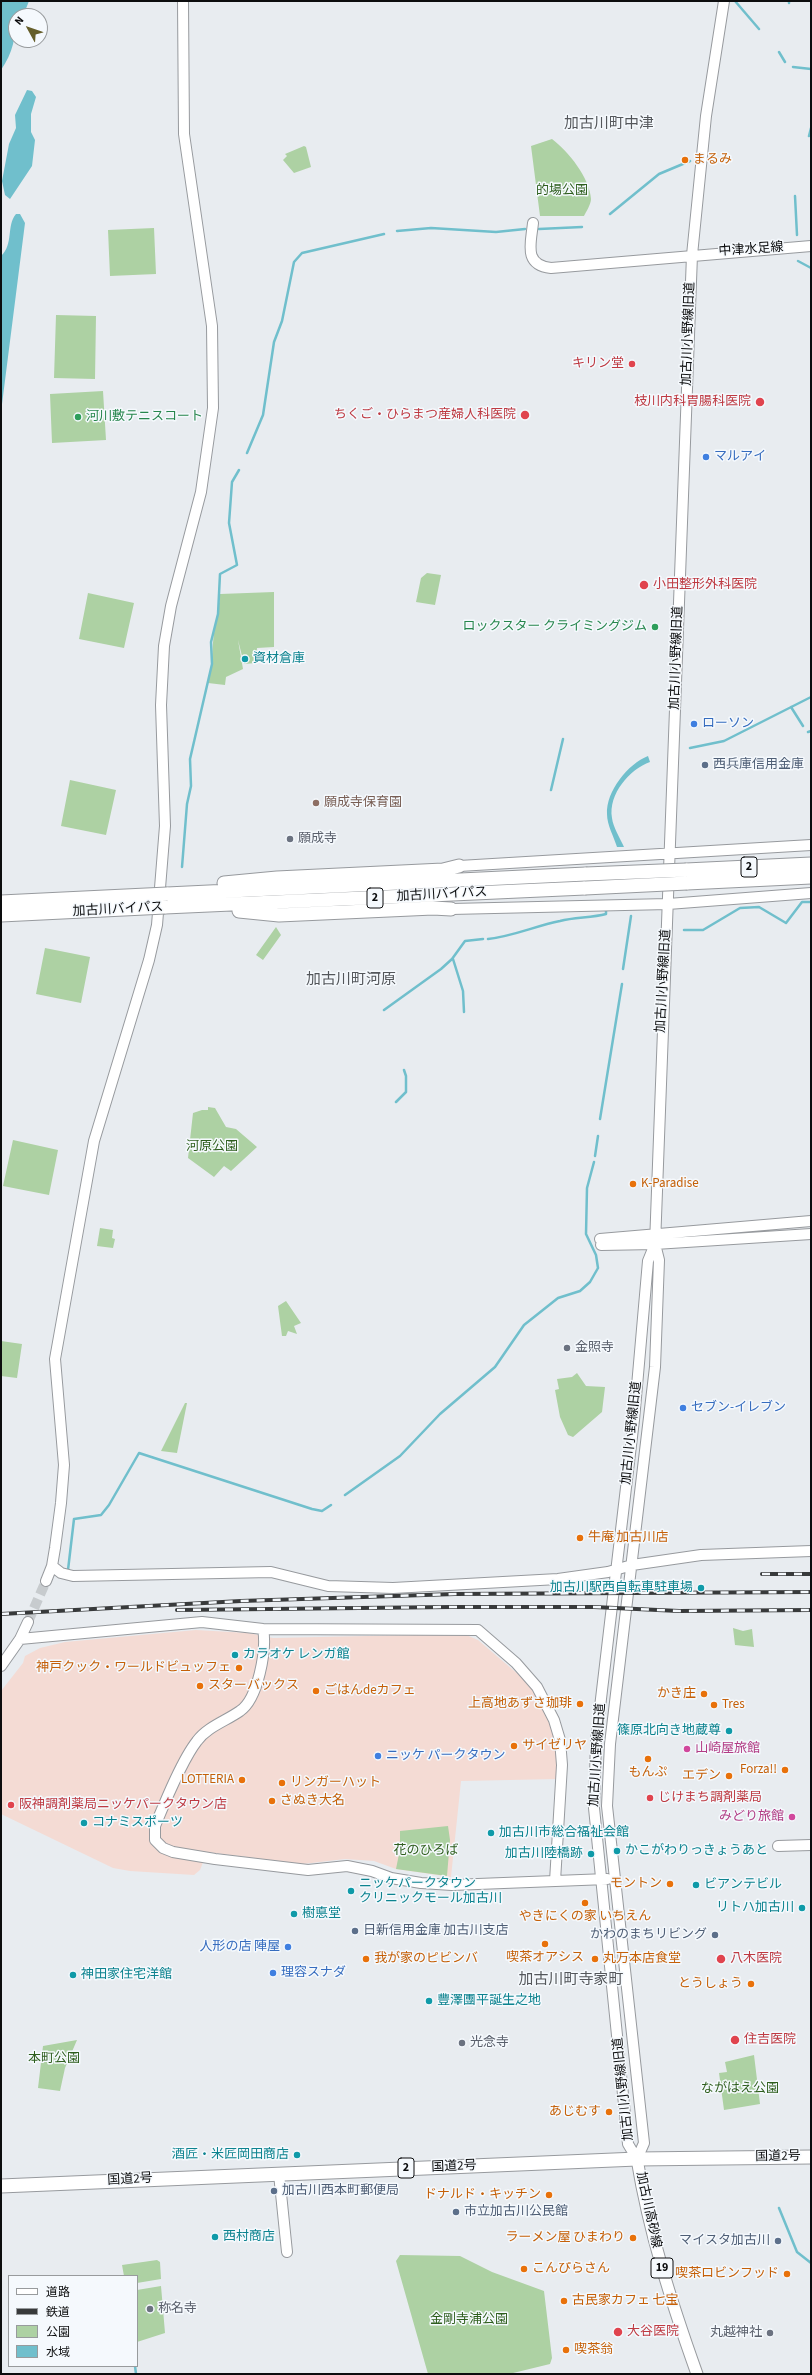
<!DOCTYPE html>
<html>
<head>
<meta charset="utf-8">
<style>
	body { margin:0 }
	#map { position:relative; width:812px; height:2375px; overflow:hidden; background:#e8ecf0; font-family:"Source Sans 3","Noto Sans JP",sans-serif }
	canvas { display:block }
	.frame { position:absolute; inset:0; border:2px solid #0c0d0e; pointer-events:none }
	.legend { position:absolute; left:8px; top:2275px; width:130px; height:92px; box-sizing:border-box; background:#f5f9fd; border:1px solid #989b9d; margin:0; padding:5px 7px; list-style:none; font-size:12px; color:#0c0d0e }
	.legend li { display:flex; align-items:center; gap:8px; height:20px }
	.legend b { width:20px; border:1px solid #989b9d }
	.north { position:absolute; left:8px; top:8px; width:40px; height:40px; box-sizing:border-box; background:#f5f9fd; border:1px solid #989b9d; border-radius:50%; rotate:310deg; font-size:11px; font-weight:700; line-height:16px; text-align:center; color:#0c0d0e }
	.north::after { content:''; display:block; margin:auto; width:14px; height:18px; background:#655e2a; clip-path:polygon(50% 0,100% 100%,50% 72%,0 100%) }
</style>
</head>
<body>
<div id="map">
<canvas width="812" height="2375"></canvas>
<div class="frame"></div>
<ul class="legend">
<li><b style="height:5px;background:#fff"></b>道路</li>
<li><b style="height:5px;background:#383a3b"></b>鉄道</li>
<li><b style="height:11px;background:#add1a3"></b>公園</li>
<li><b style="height:11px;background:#70bfcc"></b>水域</li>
</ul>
<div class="north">N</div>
</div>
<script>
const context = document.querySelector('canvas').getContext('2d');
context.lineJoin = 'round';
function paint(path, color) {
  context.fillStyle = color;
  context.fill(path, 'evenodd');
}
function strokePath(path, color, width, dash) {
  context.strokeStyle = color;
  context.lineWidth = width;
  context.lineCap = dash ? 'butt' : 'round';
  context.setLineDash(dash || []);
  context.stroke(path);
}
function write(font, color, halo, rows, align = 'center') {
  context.font = font + ' "Source Sans 3","Noto Sans JP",sans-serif';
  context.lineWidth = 3;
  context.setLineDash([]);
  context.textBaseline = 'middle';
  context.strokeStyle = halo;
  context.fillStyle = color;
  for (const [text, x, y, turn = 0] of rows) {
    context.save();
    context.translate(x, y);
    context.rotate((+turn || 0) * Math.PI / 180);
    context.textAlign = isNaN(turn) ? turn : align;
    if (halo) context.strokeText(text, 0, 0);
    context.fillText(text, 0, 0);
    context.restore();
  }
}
const commercial = new Path2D(`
	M 196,1630 L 248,1633 L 273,1638 L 464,1634 L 478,1640 L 526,1681 L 547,1712 L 557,1746 L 558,1779 L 461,1781 L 451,1877 L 396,1869 L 374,1861 L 345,1859 L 303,1864 L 207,1852 L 200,1870 L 194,1875 L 130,1871 L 113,1868 L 1,1814 L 1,1691 L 23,1663 L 25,1656 L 40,1648 L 65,1642 Z`);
const green = new Path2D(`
	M 552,139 C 568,151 590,178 591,199 C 591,204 586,212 584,216 L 540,216 L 531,146 Z
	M 304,146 L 306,147 L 311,167 L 294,173 L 283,160 L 287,156 L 285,154 Z
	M 154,228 L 156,274 L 110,276 L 108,230 Z
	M 56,315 L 96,316 L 95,379 L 54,378 Z
	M 103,391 L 106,440 L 52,443 L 50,394 Z
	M 427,573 L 441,575 L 435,605 L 416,602 L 421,578 Z
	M 274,592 L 274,647 L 257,648 L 256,663 L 244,664 L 238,640 L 243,669 L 226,677 L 225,685 L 208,683 C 212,669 212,657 213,643 C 214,626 219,611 220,594 Z
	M 88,593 L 134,603 L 124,648 L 79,639 Z
	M 70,780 L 116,790 L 106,835 L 61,826 Z
	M 276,927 L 281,935 L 263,960 L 256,955 Z
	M 45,948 L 90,957 L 81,1003 L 36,994 Z
	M 208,1107 L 215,1108 L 226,1127 L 236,1129 L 257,1147 L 231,1171 L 224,1166 L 214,1177 L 188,1158 L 193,1113 L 202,1110 L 208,1110 Z
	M 13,1140 L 58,1150 L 49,1195 L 3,1186 Z
	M 100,1228 L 113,1230 L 112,1238 L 115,1239 L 113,1248 L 97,1246 Z
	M 286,1301 L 301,1323 L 294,1326 L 297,1334 L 288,1331 L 286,1336 L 282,1336 L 278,1306 Z
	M 1,1341 L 22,1344 L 17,1378 L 1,1376 Z
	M 577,1373 L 586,1386 L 605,1387 L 602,1412 L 573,1437 L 568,1435 L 560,1417 L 555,1390 L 559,1389 L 557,1379 L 572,1377 Z
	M 185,1403 L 187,1403 L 177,1453 L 161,1451 Z
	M 733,1628 L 743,1631 L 752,1629 L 754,1647 L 735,1645 Z
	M 448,1826 L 450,1840 L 447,1876 L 396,1869 L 400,1849 L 400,1831 Z
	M 77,2040 L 65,2068 L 60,2091 L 38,2088 L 43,2046 Z
	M 754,2055 L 760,2104 L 724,2110 L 719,2073 L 727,2072 L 725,2062 Z
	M 400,2255 L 460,2256 L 492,2272 L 544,2291 L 552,2358 L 550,2364 L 509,2374 L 428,2374 L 396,2261 Z
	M 157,2260 L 160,2262 L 161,2279 L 137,2283 L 137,2276 L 124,2276 L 122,2265 Z
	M 161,2286 L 165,2333 L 137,2342 L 137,2290 Z`);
const water = new Path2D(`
	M 1,1 L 29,1 L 23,16 L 16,16 C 16,36 13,53 1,70 Z
	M 27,90 L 32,91 L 36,97 L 31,114 L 31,132 L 35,140 L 32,166 L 10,199 L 5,195 L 2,181 L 9,144 L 16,128 L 15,115 Z
	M 16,214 L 20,214 L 25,223 L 1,412 L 1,256 C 14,244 6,226 16,214 Z
	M 648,756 L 650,762 C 630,769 608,794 612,818 C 613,827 620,838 624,847 L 617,847 C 614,837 607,825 607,814 C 606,791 628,764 648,756 Z`);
const stream = new Path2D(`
	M 735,1 L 759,29
	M 789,3 L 789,2
	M 779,52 L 785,62
	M 793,67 L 811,69
	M 809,136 L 811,128
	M 795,196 L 797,235
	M 610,214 L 659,174 L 690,161
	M 539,229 L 582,227
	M 397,231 L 431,228 L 496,232 L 525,229
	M 798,261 L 811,268
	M 247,453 L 263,415 L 274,342 L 282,321 L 294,262 L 302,253 L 384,234
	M 791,707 L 803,726
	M 808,732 L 811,731
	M 690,748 L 724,741 L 811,697
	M 551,790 L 563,739
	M 182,867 L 187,804 L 191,786 L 190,759 L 212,664 L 211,642 L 218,614 L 220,574 L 237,565 L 229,523 L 232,482 L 239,470
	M 684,930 L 703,930 L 740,908 L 759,907 L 786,923 L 802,902 L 811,902
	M 488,939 C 514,936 535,926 560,921 C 575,917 591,918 606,914 L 606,911
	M 453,959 L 463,991 L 464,1012
	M 623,969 L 631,916
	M 384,1010 L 441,969 L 452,959 L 465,941 L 483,939
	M 396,1102 L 406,1092 L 406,1076 L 404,1070
	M 600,1119 L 622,984
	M 595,1156 L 598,1136
	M 345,1495 L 400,1456 L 440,1414 L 495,1367 L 524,1325 L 558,1298 L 580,1291 L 590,1282 L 598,1268 L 596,1255 L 586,1234 L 587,1188 L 594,1162
	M 68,1570 L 74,1519 L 101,1515 L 109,1505 L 139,1453 L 312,1509 L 322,1511 L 331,1505
	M 779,2208 L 797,2252 L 811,2263
	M 135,2366 L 136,2374`);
const secondaryTunnel = new Path2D(`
	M 28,1622 L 46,1581`);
const secondary = new Path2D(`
	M 533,223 C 531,243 523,265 551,268 L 811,246
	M 459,866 L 811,845
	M 451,909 L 668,904 L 811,893
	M 600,1239 L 811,1221
	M 601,1245 L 655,1244 L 811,1234
	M 52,1566 L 61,1573 L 73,1576 L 271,1572 L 328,1586 L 393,1588 L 558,1579 L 608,1572 L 632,1565 L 701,1555 L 811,1551
	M 46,1581 L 52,1566 L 55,1548 L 61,1503 L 64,1465 L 55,1359 L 94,1141 L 149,960 L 157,925 L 165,826 L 161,705 L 164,646 L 171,606 L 201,492 L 213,408 L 212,326 L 184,134 L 183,1
	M 263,1629 C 267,1650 258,1699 240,1711 C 226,1721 207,1727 197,1741 C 182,1760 165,1802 155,1826 L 155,1840 L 163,1848 L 173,1852 L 215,1859 L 308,1870 L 347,1866 L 372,1871 L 391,1878 L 421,1883 L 452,1885 L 607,1879
	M 20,1639 L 202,1622 L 263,1629 L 478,1630 L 516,1663 L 537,1687 L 554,1720 L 560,1740 L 562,1765 L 555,1881
	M 1,1666 L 20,1639 L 28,1622
	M 778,1846 L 811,1845
	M 637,2159 L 628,2144 L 594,1808 L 596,1741 L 634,1420 L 648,1261 L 655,1244 L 692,255 L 706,116 L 724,1
	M 637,2159 L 644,2143 L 607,1806 L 610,1744 L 655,1367 L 659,1260 L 655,1244
	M 279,2174 L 287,2252`);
const primary = new Path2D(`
	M 637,2159 C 649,2233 672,2304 697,2374`);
const highway = new Path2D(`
	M 686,870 L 811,864
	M 224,883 L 277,878 L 443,870 L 459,866
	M 687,883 L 811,877
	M 167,894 L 586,874
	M 165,907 L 585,888
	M 239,911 L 279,915 L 433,908 L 451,909
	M 1,2186 L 637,2159 L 811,2157`);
const rail = new Path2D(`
	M 762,1574 L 811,1574
	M 177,1610 L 451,1607 L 594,1607 L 679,1611 L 811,1610
	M 1,1614 L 241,1601 L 455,1594 L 811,1592`);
const highwayBridge = new Path2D(`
	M 586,874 L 686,870
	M 585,888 L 687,883
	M 1,902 L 167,894
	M 1,915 L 165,907`);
const markers = [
	[685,160,4,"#e8710a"],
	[632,364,4,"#e0444e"],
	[760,402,5,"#e0444e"],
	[525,415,5,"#e0444e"],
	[78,417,4,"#2e9e5b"],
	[706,457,4,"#3f7fe0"],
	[644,585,5,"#e0444e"],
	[655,627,4,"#2e9e5b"],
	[245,659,4,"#0f9aa8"],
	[694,724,4,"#3f7fe0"],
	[705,765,4,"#5c6f8a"],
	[316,803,4,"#8d6e63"],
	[290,839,4,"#6b7280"],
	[633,1184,4,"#e8710a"],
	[567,1348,4,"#6b7280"],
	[683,1408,4,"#3f7fe0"],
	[580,1538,4,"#e8710a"],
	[701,1588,4,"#0f9aa8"],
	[235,1655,4,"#0f9aa8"],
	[239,1668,4,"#e8710a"],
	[200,1686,4,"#e8710a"],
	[316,1691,4,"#e8710a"],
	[704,1694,4,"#e8710a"],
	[580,1704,4,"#e8710a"],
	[714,1705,4,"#e8710a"],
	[729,1731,4,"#0f9aa8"],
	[514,1746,4,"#e8710a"],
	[687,1749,4,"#d1479c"],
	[378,1756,4,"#3f7fe0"],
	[648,1759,4,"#e8710a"],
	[785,1770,4,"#e8710a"],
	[729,1776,4,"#e8710a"],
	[242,1780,4,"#e8710a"],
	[282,1783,4,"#e8710a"],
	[650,1798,4,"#e0444e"],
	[272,1801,4,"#e8710a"],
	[11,1805,4,"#e0444e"],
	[792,1817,4,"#d1479c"],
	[84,1823,4,"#0f9aa8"],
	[491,1833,4,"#0f9aa8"],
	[617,1851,4,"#0f9aa8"],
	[591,1854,4,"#0f9aa8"],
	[670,1884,4,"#e8710a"],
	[696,1885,4,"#0f9aa8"],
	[351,1891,4,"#0f9aa8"],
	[585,1903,4,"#e8710a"],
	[802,1908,4,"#0f9aa8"],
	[294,1914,4,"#0f9aa8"],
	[355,1931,4,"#5c6f8a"],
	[715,1935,4,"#5c6f8a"],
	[545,1944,4,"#e8710a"],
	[288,1947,4,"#3f7fe0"],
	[366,1959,4,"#e8710a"],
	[595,1959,4,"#e8710a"],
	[721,1959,5,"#e0444e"],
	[273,1973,4,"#3f7fe0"],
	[73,1975,4,"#0f9aa8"],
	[751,1984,4,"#e8710a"],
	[429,2001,4,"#0f9aa8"],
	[735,2040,5,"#e0444e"],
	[462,2043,4,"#6b7280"],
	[609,2112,4,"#e8710a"],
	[297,2155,4,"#0f9aa8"],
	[274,2191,4,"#5c6f8a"],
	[549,2195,4,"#e8710a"],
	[456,2212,4,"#5c6f8a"],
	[215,2237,4,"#0f9aa8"],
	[633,2238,4,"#e8710a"],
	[778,2241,4,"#5c6f8a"],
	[524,2269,4,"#e8710a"],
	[787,2274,4,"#e8710a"],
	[564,2301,4,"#e8710a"],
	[150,2309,4,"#6b7280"],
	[618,2332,5,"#e0444e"],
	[770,2333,4,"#6b7280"],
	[566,2350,4,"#e8710a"]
];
const shields = [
	[749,867,16],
	[375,898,16],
	[406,2168,16],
	[662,2268,22]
];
const shieldNames = [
	["2",749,867],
	["2",375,898],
	["2",406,2168],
	["19",662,2268]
];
const foodNames = [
	["まるみ",693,160],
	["K-Paradise",641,1184],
	["牛庵 加古川店",588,1538],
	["神戸クック・ワールドビュッフェ",231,1668,"right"],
	["スターバックス",208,1686],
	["ごはんdeカフェ",324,1691],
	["かき庄",696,1694,"right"],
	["上高地あずさ珈琲",572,1704,"right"],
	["Tres",722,1705],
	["サイゼリヤ",522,1746],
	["Forza!!",777,1770,"right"],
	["もんぷ",648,1773,"center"],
	["エデン",721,1776,"right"],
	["LOTTERIA",234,1780,"right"],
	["リンガーハット",290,1783],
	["さぬき大名",280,1801],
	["モントン",662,1884,"right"],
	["やきにくの家 いちえん",585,1917,"center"],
	["喫茶オアシス",545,1958,"center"],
	["我が家のピビンバ",374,1959],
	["丸万本店食堂",603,1959],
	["とうしょう",743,1984,"right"],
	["あじむす",601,2112,"right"],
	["ドナルド・キッチン",541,2195,"right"],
	["ラーメン屋 ひまわり",625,2238,"right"],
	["こんぴらさん",532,2269],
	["喫茶ロビンフッド",779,2274,"right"],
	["古民家カフェ 七宝",572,2301],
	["喫茶翁",574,2350]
];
const parkNames = [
	["的場公園",562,191],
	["河原公園",212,1147],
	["花のひろば",426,1851],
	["本町公園",54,2059],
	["ながはえ公園",740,2089],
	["金剛寺浦公園",469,2320]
];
const streetNames = [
	["中津水足線",751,250,-4],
	["加古川小野線旧道",689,334,-88],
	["加古川小野線旧道",677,658,-88],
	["加古川バイパス",442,895,-3],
	["加古川バイパス",118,910,-3],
	["加古川小野線旧道",664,981,-87],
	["加古川小野線旧道",632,1433,-84],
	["加古川小野線旧道",598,1755,-86],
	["加古川小野線旧道",624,2089,-96],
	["国道2号",778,2157,-1],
	["国道2号",454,2167,-2],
	["国道2号",130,2180,-3],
	["加古川高砂線",648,2210,78]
];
const healthNames = [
	["キリン堂",624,364,"right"],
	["枝川内科胃腸科医院",751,402,"right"],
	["ちくご・ひらまつ産婦人科医院",516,415,"right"],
	["小田整形外科医院",653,585],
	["じけまち調剤薬局",658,1798],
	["阪神調剤薬局ニッケパークタウン店",19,1805],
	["八木医院",730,1959],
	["住吉医院",744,2040],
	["大谷医院",627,2332]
];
const leisureNames = [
	["河川敷テニスコート",86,417],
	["ロックスター クライミングジム",647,627,"right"]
];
const shopNames = [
	["マルアイ",714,457],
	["ローソン",702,724],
	["セブン-イレブン",691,1408],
	["ニッケ パークタウン",386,1756],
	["人形の店 陣屋",280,1947,"right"],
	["理容スナダ",281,1973]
];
const cultureNames = [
	["資材倉庫",253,659],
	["加古川駅西自転車駐車場",693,1588,"right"],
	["カラオケ レンガ館",243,1655],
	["篠原北向き地蔵尊",721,1731,"right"],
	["コナミスポーツ",92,1823],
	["加古川市総合福祉会館",499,1833],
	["かこがわりっきょうあと",625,1851],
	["加古川陸橋跡",583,1854,"right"],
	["ニッケパークタウン",359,1884],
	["クリニックモール加古川",359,1899],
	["ビアンテビル",704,1885],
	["リトハ加古川",794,1908,"right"],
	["樹悳堂",302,1914],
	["神田家住宅洋館",81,1975],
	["豐澤團平誕生之地",437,2001],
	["酒匠・米匠岡田商店",289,2155,"right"],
	["西村商店",223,2237]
];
const serviceNames = [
	["西兵庫信用金庫",713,765],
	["日新信用金庫 加古川支店",363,1931],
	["かわのまちリビング",707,1935,"right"],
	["加古川西本町郵便局",282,2191],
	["市立加古川公民館",464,2212],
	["マイスタ加古川",770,2241,"right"]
];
const educationNames = [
	["願成寺保育園",324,803]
];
const worshipNames = [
	["願成寺",298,839],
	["金照寺",575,1348],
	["光念寺",470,2043],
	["称名寺",158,2309],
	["丸越神社",762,2333,"right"]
];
const hotelNames = [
	["山崎屋旅館",695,1749],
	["みどり旅館",784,1817,"right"]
];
const quarterNames = [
	["加古川町中津",609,125],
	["加古川町河原",351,981],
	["加古川町寺家町",571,1981]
];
paint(commercial, '#f4dbd4');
paint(green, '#add1a3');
paint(water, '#70bfcc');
strokePath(stream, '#70bfcc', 2.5);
strokePath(secondaryTunnel, '#c7cbce', 10, [10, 5]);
strokePath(secondary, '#979a9e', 12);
strokePath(primary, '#979a9e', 13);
strokePath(highway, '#979a9e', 15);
strokePath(secondary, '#fff', 10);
strokePath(primary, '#fff', 11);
strokePath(highway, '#fff', 13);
strokePath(rail, '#383a3b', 4);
strokePath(rail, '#f5f9fd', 2.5, [8]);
strokePath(highwayBridge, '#979a9e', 15, []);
strokePath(highwayBridge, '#fff', 13);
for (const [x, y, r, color] of markers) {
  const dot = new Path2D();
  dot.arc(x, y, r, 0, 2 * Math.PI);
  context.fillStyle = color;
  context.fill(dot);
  strokePath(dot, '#f5f9fd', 1.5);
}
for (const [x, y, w] of shields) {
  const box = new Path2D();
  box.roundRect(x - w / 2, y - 10, w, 20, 3);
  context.fillStyle = '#f5f9fd';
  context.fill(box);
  strokePath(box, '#0c0d0e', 1);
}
write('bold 12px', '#0c0d0e', null, shieldNames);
write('13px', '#c56008', '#f5f9fd', foodNames, 'left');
write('13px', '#2e5e1d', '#f5f9fd', parkNames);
write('13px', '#0c0d0e', '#f5f9fd', streetNames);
write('13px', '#be3a42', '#f5f9fd', healthNames, 'left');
write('13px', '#27864d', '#f5f9fd', leisureNames, 'left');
write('13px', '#366cbe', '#f5f9fd', shopNames, 'left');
write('13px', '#0d838f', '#f5f9fd', cultureNames, 'left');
write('13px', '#4e5e75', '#f5f9fd', serviceNames, 'left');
write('13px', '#785e54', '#f5f9fd', educationNames, 'left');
write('13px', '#5b616d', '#f5f9fd', worshipNames, 'left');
write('13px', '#b23c85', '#f5f9fd', hotelNames, 'left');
write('15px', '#54575b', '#f5f9fd', quarterNames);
</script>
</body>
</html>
